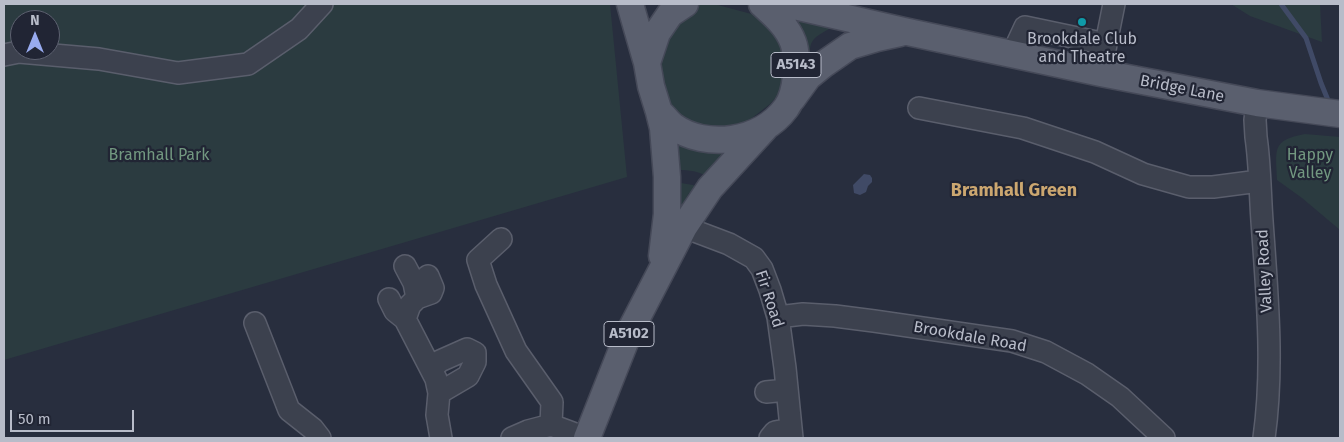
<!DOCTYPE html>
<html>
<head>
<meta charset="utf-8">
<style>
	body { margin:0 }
	#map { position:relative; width:1344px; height:442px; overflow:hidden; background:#282e3e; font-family:"Fira Sans",sans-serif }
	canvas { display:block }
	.frame { position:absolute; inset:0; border:5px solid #b8bcc9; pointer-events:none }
	.north { position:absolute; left:10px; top:10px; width:50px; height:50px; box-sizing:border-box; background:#212534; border:1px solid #5d6170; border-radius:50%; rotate:0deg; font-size:14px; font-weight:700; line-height:20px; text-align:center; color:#b8bcc9 }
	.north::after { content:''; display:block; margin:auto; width:18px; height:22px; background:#98abef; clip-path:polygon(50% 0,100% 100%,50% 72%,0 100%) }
	.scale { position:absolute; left:10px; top:410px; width:124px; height:22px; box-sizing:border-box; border:2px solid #b8bcc9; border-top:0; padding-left:6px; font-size:15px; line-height:18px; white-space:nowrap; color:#b8bcc9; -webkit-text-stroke:4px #212534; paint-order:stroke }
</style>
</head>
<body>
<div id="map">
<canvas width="1344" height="442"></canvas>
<div class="frame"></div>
<div class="north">N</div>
<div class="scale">50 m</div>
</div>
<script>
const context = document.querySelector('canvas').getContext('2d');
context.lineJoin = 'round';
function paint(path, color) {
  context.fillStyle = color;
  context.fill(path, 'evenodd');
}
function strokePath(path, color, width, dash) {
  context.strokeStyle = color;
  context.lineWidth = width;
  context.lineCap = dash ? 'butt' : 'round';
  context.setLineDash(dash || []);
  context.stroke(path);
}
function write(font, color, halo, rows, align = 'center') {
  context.font = font + ' "Fira Sans",sans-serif';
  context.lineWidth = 4.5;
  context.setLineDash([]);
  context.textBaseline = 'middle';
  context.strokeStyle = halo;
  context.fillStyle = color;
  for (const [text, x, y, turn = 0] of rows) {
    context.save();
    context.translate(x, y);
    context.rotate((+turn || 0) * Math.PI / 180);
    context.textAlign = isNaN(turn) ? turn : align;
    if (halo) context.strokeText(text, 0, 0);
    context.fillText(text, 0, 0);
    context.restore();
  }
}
const green = new Path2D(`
	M 4,4 L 610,4 L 627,177 L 4,360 ZM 20,20 L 50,20 L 50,50 L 20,50 Z
	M 703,4 L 714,4 L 759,16 L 781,43 L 785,58 L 785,78 L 779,94 L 770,104 L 743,125 L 718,133 L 672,115 L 658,74 L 661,37 L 692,7 Z
	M 1231,4 L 1320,4 L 1322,42 L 1250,16 Z
	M 790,16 L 830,23 L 829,29 C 811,39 809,41 810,62 Z
	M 1305,134 L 1340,137 L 1340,230 L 1302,198 L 1277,180 C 1276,150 1271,140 1305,134 Z
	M 675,141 L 733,149 L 708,177 C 699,171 689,170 678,170 Z
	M 681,183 L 693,185 L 699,188 L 689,193 L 678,212 L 678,184 Z`);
const water = new Path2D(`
	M 864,174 L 870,175 L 872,178 L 872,182 L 868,186 L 866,192 L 860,195 L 854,193 L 853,185 Z`);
const stream = new Path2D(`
	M 1281,4 L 1306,38 L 1321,83 L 1330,105`);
const minor = new Path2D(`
	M 1106,44 L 1114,4
	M 4,55 L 19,52 L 99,59 L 178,73 L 248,64 L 299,29 L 322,4
	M 1012,55 L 1025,27 L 1106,44 L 1101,73
	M 1257,103 L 1255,120 L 1256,137 C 1260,164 1260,193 1262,221 C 1267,292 1274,367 1264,438
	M 919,108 L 1023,128 L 1095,152 L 1143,174 L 1189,187 L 1213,187 L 1259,181
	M 671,217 L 684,227 L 729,244 L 754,258 L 762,269 L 770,290 L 778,317 L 785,368 L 792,438
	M 501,239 L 478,260 L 486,285 L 516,351 L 552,402 L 551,425
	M 405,266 L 414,283 L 417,298 L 410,305 L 405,319 L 436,379 L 439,393 L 437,415 L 441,438
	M 417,298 L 431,293 L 433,288 L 428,276
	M 389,299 L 395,311 L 405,319
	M 778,317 L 803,314 L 835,316 L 874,321 L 1012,341 L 1046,352 L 1087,374 L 1120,397 L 1164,438
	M 255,323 L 289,410 L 313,429 L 320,438
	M 431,369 L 440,361 L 467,349 L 475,353 L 475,362 L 468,376 L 439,393
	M 766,392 L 787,390
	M 512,438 L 528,431 L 551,425 L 586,438
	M 770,438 L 775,432 L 791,429`);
const major = new Path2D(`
	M 630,4 L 647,63 L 651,86 L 659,112 L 663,128 L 667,177 L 667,214 L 662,256
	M 786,4 L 908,32 L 1101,73 L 1257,103 L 1340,114
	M 647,63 L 657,33 L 670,14 L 685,4
	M 792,99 L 808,77 L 824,64 L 850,46 L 877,38 L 900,33
	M 659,112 C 664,116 668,122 673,126 C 706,150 761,142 786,108 C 792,100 795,86 796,76 C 797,67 796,50 793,42 C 787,26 774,15 762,4
	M 587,438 L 627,337 L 684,227 L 710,188 L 765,128`);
const markers = [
	[1082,22,5,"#0f9aa8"]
];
const shields = [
	[796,65,50],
	[629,334,50]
];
const shieldNames = [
	["A5143",796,65],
	["A5102",629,334]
];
const poiNames = [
	["Brookdale Club",1082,40],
	["and Theatre",1082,58]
];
const streetNames = [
	["Bridge Lane",1182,89,11],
	["Valley Road",1265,271,-93],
	["Fir Road",769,299,72],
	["Brookdale Road",970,337,10]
];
const parkNames = [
	["Bramhall Park",159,156],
	["Happy",1310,156],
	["Valley",1310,174]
];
const neighbourhoodNames = [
	["Bramhall Green",1014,191]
];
paint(green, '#2b3b40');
paint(water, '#404a66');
strokePath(stream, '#404a66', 5);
strokePath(minor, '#5a5e6c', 24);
strokePath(major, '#454958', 29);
strokePath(minor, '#3c414e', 21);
strokePath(major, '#5a5f6e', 26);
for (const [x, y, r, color] of markers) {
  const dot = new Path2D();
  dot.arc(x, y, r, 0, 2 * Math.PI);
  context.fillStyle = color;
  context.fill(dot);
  strokePath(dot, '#212534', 2);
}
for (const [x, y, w] of shields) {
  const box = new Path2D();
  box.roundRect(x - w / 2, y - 12.5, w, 25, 4);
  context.fillStyle = '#212534';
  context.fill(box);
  strokePath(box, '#b8bcc9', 1);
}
write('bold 15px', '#b8bcc9', null, shieldNames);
write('16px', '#b8bcc9', '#212534', poiNames);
write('16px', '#b8bcc9', '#212534', streetNames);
write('16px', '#729880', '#212534', parkNames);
write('bold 18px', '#cca770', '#212534', neighbourhoodNames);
</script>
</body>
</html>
